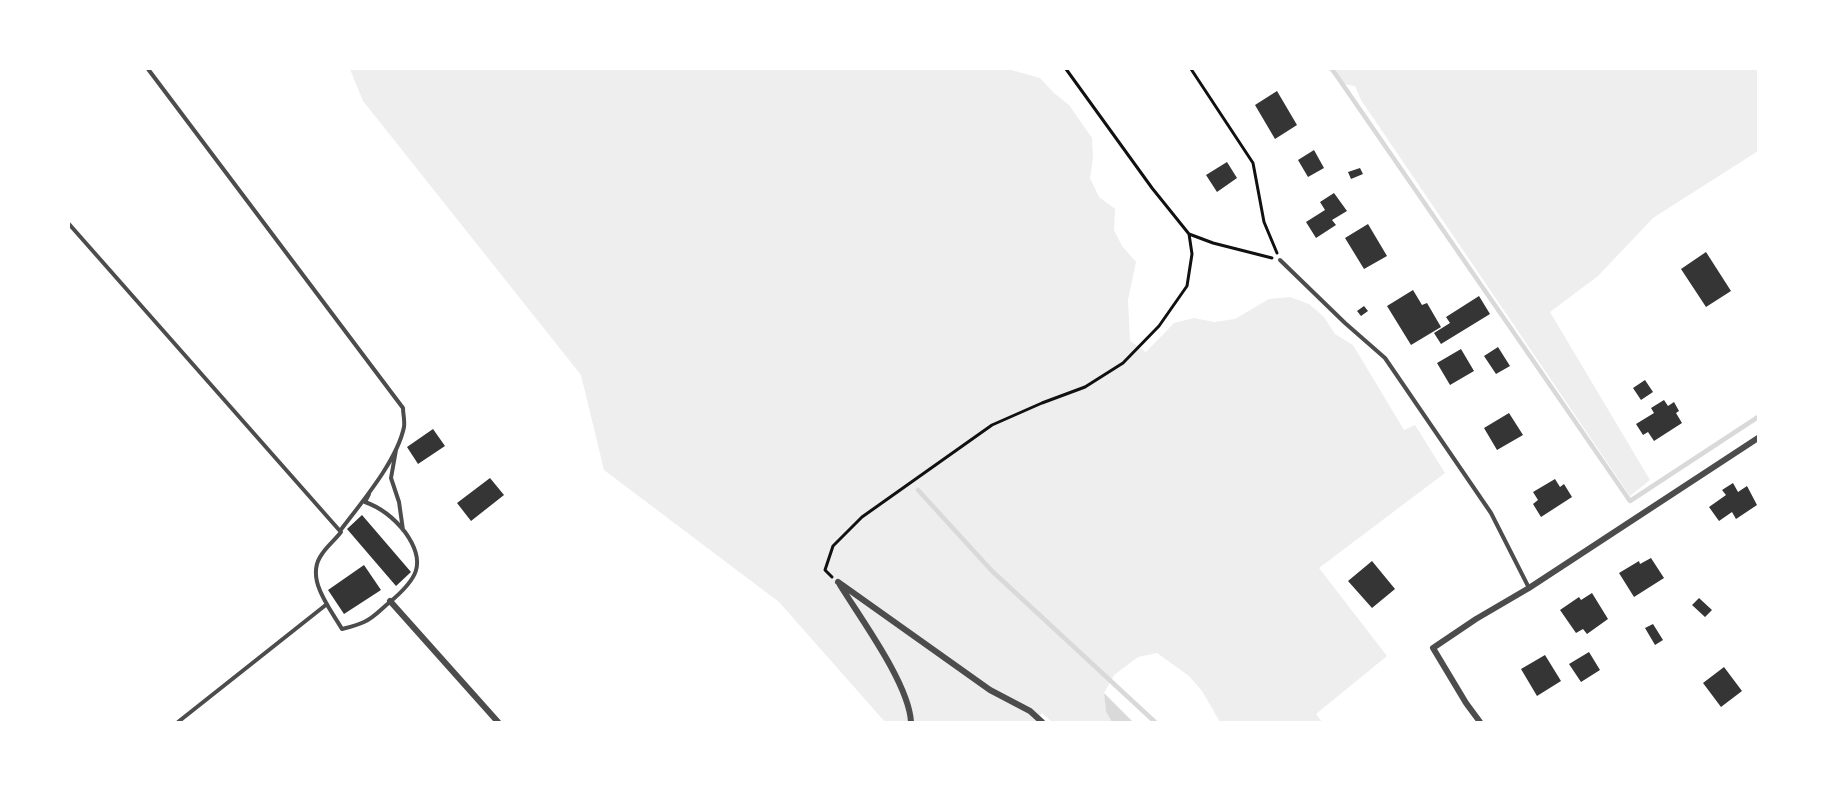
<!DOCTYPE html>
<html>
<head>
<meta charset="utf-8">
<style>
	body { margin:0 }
	#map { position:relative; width:1827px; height:791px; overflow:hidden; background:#fff; font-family:"Alegreya Sans",sans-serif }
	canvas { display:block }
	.frame { position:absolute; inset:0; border:70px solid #fff; pointer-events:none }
</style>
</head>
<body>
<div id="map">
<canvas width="1827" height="791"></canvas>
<div class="frame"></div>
</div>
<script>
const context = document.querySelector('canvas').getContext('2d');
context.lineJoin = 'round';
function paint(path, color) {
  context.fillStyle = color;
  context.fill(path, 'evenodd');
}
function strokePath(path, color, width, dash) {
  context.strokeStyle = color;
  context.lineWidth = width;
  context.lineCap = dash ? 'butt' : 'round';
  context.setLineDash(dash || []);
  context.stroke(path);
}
const green = new Path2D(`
	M 350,69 L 1008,69 L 1040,78 L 1054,93 L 1069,105 L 1092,138 L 1093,158 L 1090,178 L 1099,197 L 1115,209 L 1114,230 L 1122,246 L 1136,262 L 1128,300 L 1130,341 L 1146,352 L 1174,323 L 1194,318 L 1214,322 L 1235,319 L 1269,299 L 1290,297 L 1309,304 L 1324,317 L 1335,334 L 1353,345 L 1404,430 L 1415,425 L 1445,473 L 1319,568 L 1387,656 L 1316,714 L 1322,722 L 1220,722 L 1202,691 L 1189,676 L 1157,653 L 1138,657 L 1114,675 L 1104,693 L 1106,712 L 1112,722 L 1052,722 L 1042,713 L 1035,722 L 885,722 L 779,602 L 604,470 L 581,375 L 363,101 Z
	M 1328,69 L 1758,69 L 1758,151 L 1653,218 L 1598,276 L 1550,312 L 1650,480 L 1630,496 L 1361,100 L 1355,86 L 1342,84 Z`);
const water = new Path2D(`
	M 1104,693 L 1133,722 L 1112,722 L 1106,712 Z`);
const stream = new Path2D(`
	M 1332,69 L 1630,501 L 1758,417
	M 918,490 L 992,571 L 1155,722`);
const building = new Path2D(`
	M 1277,91 L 1297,125 L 1275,139 L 1255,105 Z
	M 1314,150 L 1324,168 L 1308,177 L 1298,160 Z
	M 1227,162 L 1237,178 L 1217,192 L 1206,175 Z
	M 1360,168 L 1363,174 L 1351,179 L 1348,172 Z
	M 1334,193 L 1347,211 L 1332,220 L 1336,225 L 1316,238 L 1306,222 L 1325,210 L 1320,202 Z
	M 1368,224 L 1387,256 L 1364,269 L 1345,238 Z
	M 1706,252 L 1731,291 L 1706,307 L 1681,269 Z
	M 1413,290 L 1422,305 L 1427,303 L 1441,327 L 1411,345 L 1387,306 Z
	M 1479,296 L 1490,314 L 1441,344 L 1434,333 L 1450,323 L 1446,317 Z
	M 1364,306 L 1368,311 L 1361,316 L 1357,311 Z
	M 1498,347 L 1510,366 L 1496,374 L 1484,356 Z
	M 1461,349 L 1474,371 L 1450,385 L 1437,363 Z
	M 1645,380 L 1653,392 L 1641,400 L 1633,388 Z
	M 1664,400 L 1668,406 L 1674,402 L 1679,411 L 1676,413 L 1682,423 L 1654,441 L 1648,432 L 1643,435 L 1636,424 L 1654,413 L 1651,408 Z
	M 1509,413 L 1523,435 L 1497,450 L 1484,428 Z
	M 433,429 L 445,446 L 418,464 L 407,447 Z
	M 490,478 L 504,495 L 471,521 L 457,503 Z
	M 1555,479 L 1560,487 L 1564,484 L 1572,497 L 1541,517 L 1533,504 L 1538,500 L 1533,492 Z
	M 1733,483 L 1738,492 L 1747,486 L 1757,505 L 1736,519 L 1732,512 L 1719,521 L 1709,507 L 1726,495 L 1722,490 Z
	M 362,515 L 411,572 L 396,586 L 347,529 Z
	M 1651,558 L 1664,578 L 1634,597 L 1619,573 L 1639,561 L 1640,564 Z
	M 1372,561 L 1395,589 L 1372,608 L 1348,581 Z
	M 364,565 L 381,590 L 344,614 L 328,590 Z
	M 1592,593 L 1608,619 L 1587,634 L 1583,629 L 1576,633 L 1560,610 L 1579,597 L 1581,600 Z
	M 1699,598 L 1712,610 L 1705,617 L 1692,605 Z
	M 1653,624 L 1663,640 L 1655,645 L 1645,628 Z
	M 1589,652 L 1600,670 L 1581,682 L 1569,664 Z
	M 1545,655 L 1561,681 L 1537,696 L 1521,669 Z
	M 1724,667 L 1742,691 L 1721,707 L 1703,683 Z`);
const path = new Path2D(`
	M 1191,69 L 1253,163 L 1264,222 L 1277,253
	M 1189,234 L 1213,243 L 1272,258
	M 832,577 L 825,570 L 833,546 L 862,517 L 992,425 L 1042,403 L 1085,387 L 1123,363 L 1159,326 L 1187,286 L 1192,254 L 1189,234 L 1152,188 L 1066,69`);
const service = new Path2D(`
	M 148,69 L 403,408 C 403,414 405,421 404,427 C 397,461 361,503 340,531 L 341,532 C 335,540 327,546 322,554 C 304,578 330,608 342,629 C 350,627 358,625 364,622 C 374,618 382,608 390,602 C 416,580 428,564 405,532 C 394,518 382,508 365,502 L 369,494
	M 69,224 L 340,531
	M 1280,260 L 1345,323 L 1385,358 L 1491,513 L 1529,588
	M 396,450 L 391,478 L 399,502 L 403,530
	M 178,722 L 327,604`);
const minor = new Path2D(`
	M 838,582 L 990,690 L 1030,711 L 1042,722
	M 840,585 C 861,619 909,684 911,722
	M 390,601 L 498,722
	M 1480,722 L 1466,703 L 1433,648 L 1476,619 L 1529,588 L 1758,438`);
paint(green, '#eee');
paint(water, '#d9d9d9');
strokePath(stream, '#d9d9d9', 4.5);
paint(building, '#353535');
strokePath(path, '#111', 3);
strokePath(service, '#4c4c4c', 4);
strokePath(minor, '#4c4c4c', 6);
</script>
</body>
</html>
